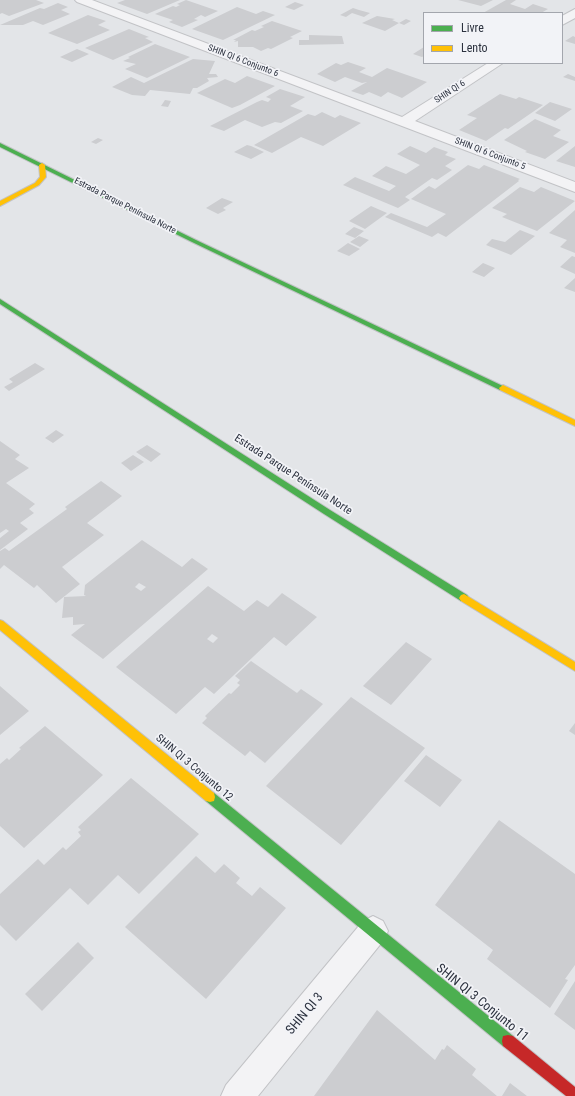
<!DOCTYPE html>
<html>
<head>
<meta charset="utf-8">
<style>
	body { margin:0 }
	#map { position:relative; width:575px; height:1096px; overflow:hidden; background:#e3e5e8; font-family:"Roboto Condensed",sans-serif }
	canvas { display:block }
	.legend { position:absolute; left:423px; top:12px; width:140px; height:52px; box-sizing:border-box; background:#f2f3f7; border:1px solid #a3a6ad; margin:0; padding:5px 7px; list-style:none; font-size:12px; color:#2c323f }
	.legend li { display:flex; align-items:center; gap:8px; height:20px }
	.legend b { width:20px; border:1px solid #a3a6ad }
</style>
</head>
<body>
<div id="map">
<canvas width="575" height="1096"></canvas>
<ul class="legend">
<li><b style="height:5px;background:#4caf50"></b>Livre</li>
<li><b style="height:5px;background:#ffc107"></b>Lento</li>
</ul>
</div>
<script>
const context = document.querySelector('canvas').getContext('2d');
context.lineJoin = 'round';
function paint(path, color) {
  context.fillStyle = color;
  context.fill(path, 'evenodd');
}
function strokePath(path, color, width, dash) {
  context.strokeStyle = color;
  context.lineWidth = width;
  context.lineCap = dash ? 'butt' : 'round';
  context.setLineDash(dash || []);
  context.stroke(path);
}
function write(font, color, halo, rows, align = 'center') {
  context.font = font + ' "Roboto Condensed",sans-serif';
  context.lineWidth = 3.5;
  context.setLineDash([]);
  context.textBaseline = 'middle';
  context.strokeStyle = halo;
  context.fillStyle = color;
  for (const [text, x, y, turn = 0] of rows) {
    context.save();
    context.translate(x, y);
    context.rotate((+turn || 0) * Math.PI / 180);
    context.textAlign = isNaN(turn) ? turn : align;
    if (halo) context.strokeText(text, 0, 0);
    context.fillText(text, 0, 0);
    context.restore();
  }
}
const building = new Path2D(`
	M 0,0 L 36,0 L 44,3 L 9,16 L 2,13 L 0,14 Z
	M 125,0 L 180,0 L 147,14 L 117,3 Z
	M 186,0 L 218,11 L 205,17 L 201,15 L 194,19 L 198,20 L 182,27 L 169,22 L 173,20 L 155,14 L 173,6 L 176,7 L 180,5 L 177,4 Z
	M 458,0 L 493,0 L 481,6 Z
	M 506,0 L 516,0 L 510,4 L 525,9 L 533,4 L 548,9 L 541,13 L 483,13 Z
	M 295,2 L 304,5 L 294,10 L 285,7 Z
	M 58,3 L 68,7 L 61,10 L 70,14 L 43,25 L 33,21 L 23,25 L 0,25 L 40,8 L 44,9 Z
	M 237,7 L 256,14 L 263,11 L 275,15 L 223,40 L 192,29 Z
	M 353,8 L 359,10 L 370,13 L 364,17 L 352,13 L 346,17 L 340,15 Z
	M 88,15 L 106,21 L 98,25 L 110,30 L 77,44 L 48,33 Z
	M 377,16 L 395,19 L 392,20 L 399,23 L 406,19 L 411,21 L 404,25 L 399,23 L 385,31 L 362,23 Z
	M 272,21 L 302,31 L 290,37 L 293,38 L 271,49 L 268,48 L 261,51 L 253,47 L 238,47 L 238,41 L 234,42 L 236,40 L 233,40 L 252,30 L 255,31 L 264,27 L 261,26 Z
	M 129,29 L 149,37 L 145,38 L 153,42 L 113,60 L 85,48 Z
	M 309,35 L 342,36 L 344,44 L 299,45 L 299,40 L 309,40 Z
	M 573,36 L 575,37 L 575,44 L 565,41 Z
	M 155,44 L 190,57 L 147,78 L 125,69 L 136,64 L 123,61 L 130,58 L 128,57 Z
	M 424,47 L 424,56 L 422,57 L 413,54 Z
	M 77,49 L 89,54 L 72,62 L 60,57 Z
	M 193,59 L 215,61 L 209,74 L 216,74 L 218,77 L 207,78 L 209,81 L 197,88 L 193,88 L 190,94 L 150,90 L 145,96 L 132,95 L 112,87 L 131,77 L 144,83 Z
	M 348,62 L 366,68 L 359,72 L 372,77 L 387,68 L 427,82 L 402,98 L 388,92 L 381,97 L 369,92 L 363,95 L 351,91 L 367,82 L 362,83 L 345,77 L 335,82 L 317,74 L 336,63 L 341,65 Z
	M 568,74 L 575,77 L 575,81 L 563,77 Z
	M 247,76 L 275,86 L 240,105 L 232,108 L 197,93 L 225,79 L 235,83 Z
	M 280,89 L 305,97 L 290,106 L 303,111 L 281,123 L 275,122 L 262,127 L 245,120 L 224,131 L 210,126 L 257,102 L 262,100 L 268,102 L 271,99 L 266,97 Z
	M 500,94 L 516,99 L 519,97 L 543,105 L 508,129 L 505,128 L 486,141 L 459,130 L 477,118 L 467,115 Z
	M 165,100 L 171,101 L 168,107 L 161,106 Z
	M 550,102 L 572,109 L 555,121 L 535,113 Z
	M 322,112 L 335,118 L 340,115 L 361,123 L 323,146 L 301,137 L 272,153 L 254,145 L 308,114 L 315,116 Z
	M 535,119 L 561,130 L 553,136 L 569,142 L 545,159 L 525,152 L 527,151 L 504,140 Z
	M 98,138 L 103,140 L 96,144 L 91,142 Z
	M 247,145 L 251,146 L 264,152 L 251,159 L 234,152 Z
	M 410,146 L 426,153 L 434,147 L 448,152 L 445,155 L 456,159 L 445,166 L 452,170 L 437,180 L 432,178 L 405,197 L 410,200 L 398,208 L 343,185 L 355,177 L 389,191 L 396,186 L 372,176 L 386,166 L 406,174 L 420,165 L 397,154 Z
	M 575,146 L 575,167 L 556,161 Z
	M 468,165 L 479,169 L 484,165 L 520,179 L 518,180 L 519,181 L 446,237 L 438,233 L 432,237 L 385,217 L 391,213 L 427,227 L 446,214 L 411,199 L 429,186 L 435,189 Z
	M 520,187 L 534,192 L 541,187 L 575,201 L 537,231 L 502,217 L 507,214 L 492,208 Z
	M 222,198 L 233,202 L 223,208 L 226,210 L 218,214 L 206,208 Z
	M 371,206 L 387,213 L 365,229 L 349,221 Z
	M 575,210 L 575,253 L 560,247 L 567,240 L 549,233 Z
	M 354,227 L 364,231 L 355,238 L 345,234 Z
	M 520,230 L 535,236 L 511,255 L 486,245 L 492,239 L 505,242 Z
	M 359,236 L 369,240 L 360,247 L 350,242 Z
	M 348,243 L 360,249 L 349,256 L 337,251 Z
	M 572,256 L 575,257 L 575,274 L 560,267 Z
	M 483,263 L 495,268 L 484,277 L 472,272 Z
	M 575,278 L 575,292 L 564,288 Z
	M 35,363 L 45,369 L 9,391 L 4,387 L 13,382 L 9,379 Z
	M 56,430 L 64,435 L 53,443 L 45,438 Z
	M 0,441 L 20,455 L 15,459 L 29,468 L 6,483 L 35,504 L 29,509 L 34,513 L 20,523 L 28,529 L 0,550 L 0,538 L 9,531 L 6,529 L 0,533 Z
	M 147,445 L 161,454 L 151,462 L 136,452 Z
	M 133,455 L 144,462 L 131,471 L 121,463 Z
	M 101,481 L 122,496 L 87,523 L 104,535 L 62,567 L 80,584 L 56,603 L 37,585 L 34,588 L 4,565 L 0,569 L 0,551 L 5,548 L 9,551 L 67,509 L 65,507 Z
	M 142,540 L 182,567 L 192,558 L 208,569 L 103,659 L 71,635 L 85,624 L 73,625 L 73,617 L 62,618 L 64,597 L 86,596 L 84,595 L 85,585 ZM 139,583 L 146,587 L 141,591 L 135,587 Z
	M 208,586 L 244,611 L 257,600 L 268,607 L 282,593 L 317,617 L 286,646 L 274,637 L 214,694 L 205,687 L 176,714 L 116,667 ZM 212,634 L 218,638 L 213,643 L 207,639 Z
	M 406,642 L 432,659 L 391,705 L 363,686 Z
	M 251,661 L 297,693 L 301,689 L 323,704 L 265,763 L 250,751 L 245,756 L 202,723 L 207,718 L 205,716 L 229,693 L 231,694 L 240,685 L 237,683 L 240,680 L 235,676 Z
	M 0,686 L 29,711 L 0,735 Z
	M 351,697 L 425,748 L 341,845 L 266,786 Z
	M 575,723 L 575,735 L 569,731 Z
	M 45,726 L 103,775 L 24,848 L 0,826 L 0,764 L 7,758 L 9,760 L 21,749 L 19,748 Z
	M 426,755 L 462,780 L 440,807 L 404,781 Z
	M 131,778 L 199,834 L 139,894 L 118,875 L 88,905 L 70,888 L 16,941 L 0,925 L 0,894 L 38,859 L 44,865 L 63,847 L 66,850 L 81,836 L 78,832 L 81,830 L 78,827 Z
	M 499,820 L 575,874 L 575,965 L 565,979 L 568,980 L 550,1008 L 487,959 L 493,950 L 435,905 Z
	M 196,856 L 215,873 L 224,864 L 240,878 L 236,883 L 252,896 L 260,887 L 286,908 L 206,999 L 125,927 Z
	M 78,942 L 94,958 L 42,1011 L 25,994 Z
	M 575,981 L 575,1030 L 554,1014 Z
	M 377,1010 L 435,1060 L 442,1049 L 444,1050 L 447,1045 L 476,1069 L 472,1075 L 497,1096 L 314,1096 Z
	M 510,1083 L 527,1096 L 502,1096 Z`);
const street = new Path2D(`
	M 75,0 L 92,0 L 402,117 L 488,63 L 503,63 L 415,121 L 575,182 L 575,192 L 77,2 Z
	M 575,9 L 575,18 L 562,25 L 562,16 Z
	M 373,916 L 383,921 L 388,931 L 383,941 L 258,1096 L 221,1096 L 226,1085 L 363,921 Z`);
const fast = new Path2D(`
	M 0,143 L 196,240 L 507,388 L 506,390 L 500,390 L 192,242 L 0,147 Z
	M 0,299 L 330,510 L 467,595 L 469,598 L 467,601 L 461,601 L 324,514 L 0,304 Z
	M 210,792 L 214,793 L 513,1036 L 514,1041 L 513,1046 L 508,1047 L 503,1046 L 206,801 L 205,797 L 206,793 Z`);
const slow = new Path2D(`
	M 42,163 L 45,165 L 46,177 L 39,185 L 0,206 L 0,201 L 35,183 L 40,177 L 39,165 Z
	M 503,385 L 575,420 L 575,426 L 500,390 L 499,388 Z
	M 464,594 L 575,662 L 575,671 L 461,601 L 459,598 L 461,595 Z
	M 0,620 L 3,621 L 214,793 L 215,797 L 214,801 L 210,802 L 206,801 L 0,630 Z`);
const jam = new Path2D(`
	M 508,1035 L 513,1036 L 575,1087 L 575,1096 L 566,1096 L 503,1046 L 502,1041 L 503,1036 Z`);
const farStreetnames = [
	["SHIN QI 6 Conjunto 6",243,61,21],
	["SHIN QI 6",450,92,-33],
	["SHIN QI 6 Conjunto 5",490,154,21],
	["Estrada Parque Península Norte",125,206,27]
];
const streetNames = [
	["Estrada Parque Península Norte",293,475,33],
	["SHIN QI 3 Conjunto 12",194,768,40]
];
const nearStreetnames = [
	["SHIN QI 3 Conjunto 11",482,1003,39],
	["SHIN QI 3",305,1014,-50]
];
paint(building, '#cccdd0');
strokePath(street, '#c2c3c6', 2);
strokePath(fast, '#c2c3c6', 2);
strokePath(slow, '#c2c3c6', 2);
strokePath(jam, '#c2c3c6', 2);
paint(street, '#f3f3f5');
paint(fast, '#4caf50');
paint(slow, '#ffc107');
paint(jam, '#c62828');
write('9px', '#2c323f', '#f2f3f7', farStreetnames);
write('11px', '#2c323f', '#f2f3f7', streetNames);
write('13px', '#2c323f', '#f2f3f7', nearStreetnames);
</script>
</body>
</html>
